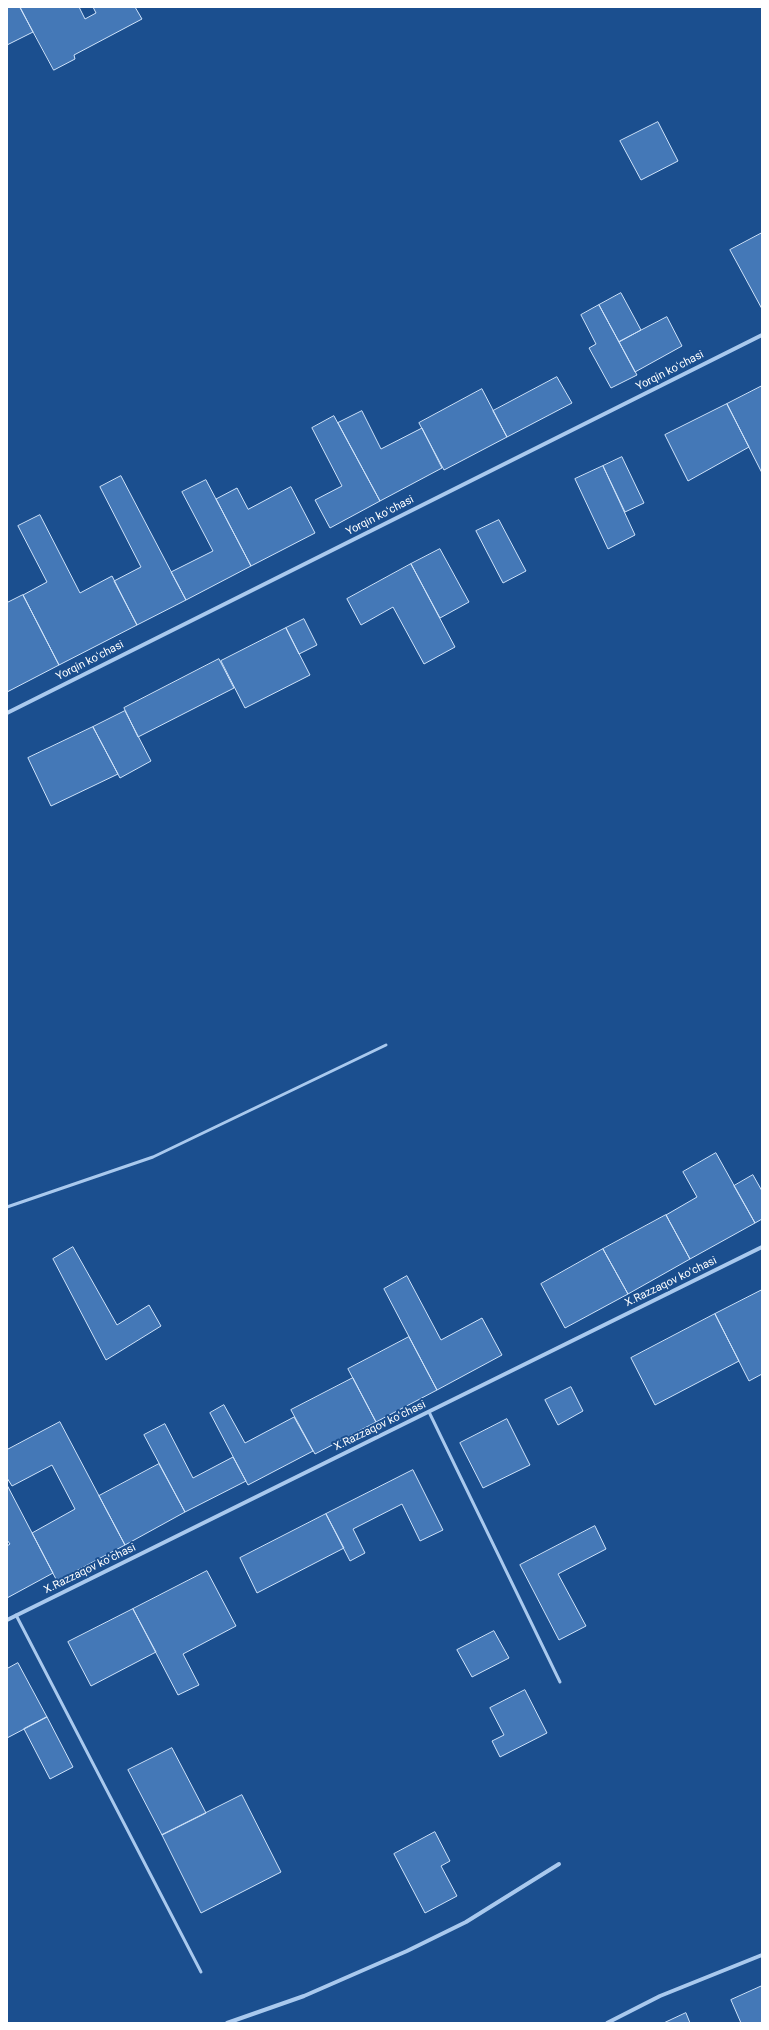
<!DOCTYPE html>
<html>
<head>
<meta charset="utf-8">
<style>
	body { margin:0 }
	#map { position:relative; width:769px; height:2030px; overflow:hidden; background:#1b4f8f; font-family:Roboto,sans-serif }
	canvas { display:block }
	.frame { position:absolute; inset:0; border:8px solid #fff; pointer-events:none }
</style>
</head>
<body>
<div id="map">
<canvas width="769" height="2030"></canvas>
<div class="frame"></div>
</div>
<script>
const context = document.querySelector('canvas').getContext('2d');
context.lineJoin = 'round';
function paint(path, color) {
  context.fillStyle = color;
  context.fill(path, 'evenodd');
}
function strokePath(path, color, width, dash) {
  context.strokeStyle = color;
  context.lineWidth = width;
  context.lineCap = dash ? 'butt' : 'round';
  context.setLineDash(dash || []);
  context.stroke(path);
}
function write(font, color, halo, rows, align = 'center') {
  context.font = font + ' Roboto,sans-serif';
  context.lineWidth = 4;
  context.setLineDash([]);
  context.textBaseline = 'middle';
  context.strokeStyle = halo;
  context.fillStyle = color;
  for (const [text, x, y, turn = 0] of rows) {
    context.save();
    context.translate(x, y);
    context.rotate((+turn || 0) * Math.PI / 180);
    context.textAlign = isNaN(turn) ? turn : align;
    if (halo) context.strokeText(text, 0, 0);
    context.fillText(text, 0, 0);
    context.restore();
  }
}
const building = new Path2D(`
	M 7,7 L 20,7 L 33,32 L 7,45 Z
	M 20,7 L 79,7 L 85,19 L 96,13 L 93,7 L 135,7 L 142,19 L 74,55 L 75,59 L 54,70 Z
	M 658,122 L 678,161 L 641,180 L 620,141 Z
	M 762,233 L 762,309 L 730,250 Z
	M 621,293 L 641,330 L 619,342 L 599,305 Z
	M 599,305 L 637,375 L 611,388 L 589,348 L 596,344 L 581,315 Z
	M 667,317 L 682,346 L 635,372 L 619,342 Z
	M 557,377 L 572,403 L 507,437 L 493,411 Z
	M 762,386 L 762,473 L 727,404 Z
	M 482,389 L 507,437 L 444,470 L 419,423 Z
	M 727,404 L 749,447 L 688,481 L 665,435 Z
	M 362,411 L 381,449 L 422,428 L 442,468 L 380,501 L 338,423 Z
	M 334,416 L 380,501 L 330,528 L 315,500 L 342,486 L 312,428 Z
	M 622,457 L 644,503 L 625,512 L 603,466 Z
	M 603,466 L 635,535 L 608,549 L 575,479 Z
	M 121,476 L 186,600 L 137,625 L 114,581 L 141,567 L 100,487 Z
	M 206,480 L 251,566 L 186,600 L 171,572 L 213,551 L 182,492 Z
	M 291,487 L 315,533 L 251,566 L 216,499 L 237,488 L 248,509 Z
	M 40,515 L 80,593 L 112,576 L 137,625 L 59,665 L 23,595 L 47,582 L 18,526 Z
	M 499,520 L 526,571 L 503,583 L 476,531 Z
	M 440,549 L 469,602 L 440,618 L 411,564 Z
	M 411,564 L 455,647 L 424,664 L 393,607 L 361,625 L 347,599 Z
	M 23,595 L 59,665 L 7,692 L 7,603 Z
	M 304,619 L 317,645 L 299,654 L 286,628 Z
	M 286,628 L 310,675 L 245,708 L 221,661 Z
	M 219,659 L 234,688 L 138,737 L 124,708 Z
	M 125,711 L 151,761 L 120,778 L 93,727 Z
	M 93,727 L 118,774 L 51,806 L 28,758 Z
	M 716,1153 L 755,1223 L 690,1259 L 666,1215 L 697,1197 L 683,1172 Z
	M 753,1175 L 762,1191 L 762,1219 L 755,1223 L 734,1186 Z
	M 666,1215 L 690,1259 L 628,1294 L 603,1249 Z
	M 73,1247 L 117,1325 L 149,1305 L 161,1326 L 106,1360 L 53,1259 Z
	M 603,1249 L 628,1294 L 565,1328 L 541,1284 Z
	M 407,1276 L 441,1340 L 482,1318 L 502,1355 L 437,1390 L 384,1289 Z
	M 762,1290 L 762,1374 L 749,1381 L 715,1314 Z
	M 715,1314 L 739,1361 L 655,1405 L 631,1358 Z
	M 409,1337 L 437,1390 L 376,1422 L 348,1369 Z
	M 353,1378 L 376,1422 L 315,1454 L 291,1410 Z
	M 571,1387 L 583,1411 L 558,1425 L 545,1400 Z
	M 224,1405 L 245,1443 L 294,1417 L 313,1451 L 248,1485 L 210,1413 Z
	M 507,1419 L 530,1465 L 483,1488 L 460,1443 Z
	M 60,1422 L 125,1545 L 57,1581 L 32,1533 L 75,1509 L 52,1465 L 12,1486 L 7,1478 L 7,1450 Z
	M 165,1424 L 193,1478 L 233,1457 L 246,1481 L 185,1512 L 144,1435 Z
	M 159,1464 L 185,1512 L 125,1545 L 99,1496 Z
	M 413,1470 L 443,1530 L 420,1541 L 402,1504 L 353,1529 L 365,1553 L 350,1561 L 326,1514 Z
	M 7,1485 L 53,1573 L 7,1598 L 7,1546 L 10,1544 L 7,1540 Z
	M 326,1514 L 344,1548 L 257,1593 L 240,1558 Z
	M 595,1526 L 606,1549 L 558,1574 L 586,1626 L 559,1640 L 520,1565 Z
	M 207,1571 L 236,1626 L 183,1654 L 199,1685 L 178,1695 L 133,1609 Z
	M 133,1609 L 156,1652 L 91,1686 L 68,1642 Z
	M 494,1631 L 509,1658 L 472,1677 L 457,1650 Z
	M 18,1663 L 47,1717 L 7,1738 L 7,1669 Z
	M 525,1690 L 547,1733 L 500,1757 L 492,1741 L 504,1735 L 490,1708 Z
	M 47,1717 L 73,1767 L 50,1779 L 24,1729 Z
	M 172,1748 L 206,1813 L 162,1835 L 128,1770 Z
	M 242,1795 L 281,1872 L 201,1913 L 162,1835 Z
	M 435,1832 L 450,1861 L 441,1866 L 457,1896 L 425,1913 L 394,1854 Z
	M 762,1986 L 762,2023 L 741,2023 L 731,2000 Z
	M 686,2013 L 690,2023 L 664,2023 Z`);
const lane = new Path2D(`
	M 7,1207 L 153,1157 L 386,1045
	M 429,1412 L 560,1682
	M 16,1615 L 201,1972`);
const street = new Path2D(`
	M 7,713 L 762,335
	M 7,1620 L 762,1247
	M 227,2023 L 304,1996 L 407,1951 L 466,1922 L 559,1864
	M 607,2023 L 660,1996 L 762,1955`);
const streetNames = [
	["Yorqin koʻchasi",670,371,-27],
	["Yorqin koʻchasi",380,516,-27],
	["Yorqin koʻchasi",90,661,-27],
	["X.Razzaqov koʻchasi",671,1282,-26],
	["X.Razzaqov koʻchasi",380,1426,-26],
	["X.Razzaqov koʻchasi",90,1569,-26]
];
paint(building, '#4478b7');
strokePath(building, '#cfe3fa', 1);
strokePath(lane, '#a9c9ee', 3);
strokePath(street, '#a9c9ee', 4);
write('11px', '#fff', '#1b4f8f', streetNames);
</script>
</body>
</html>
